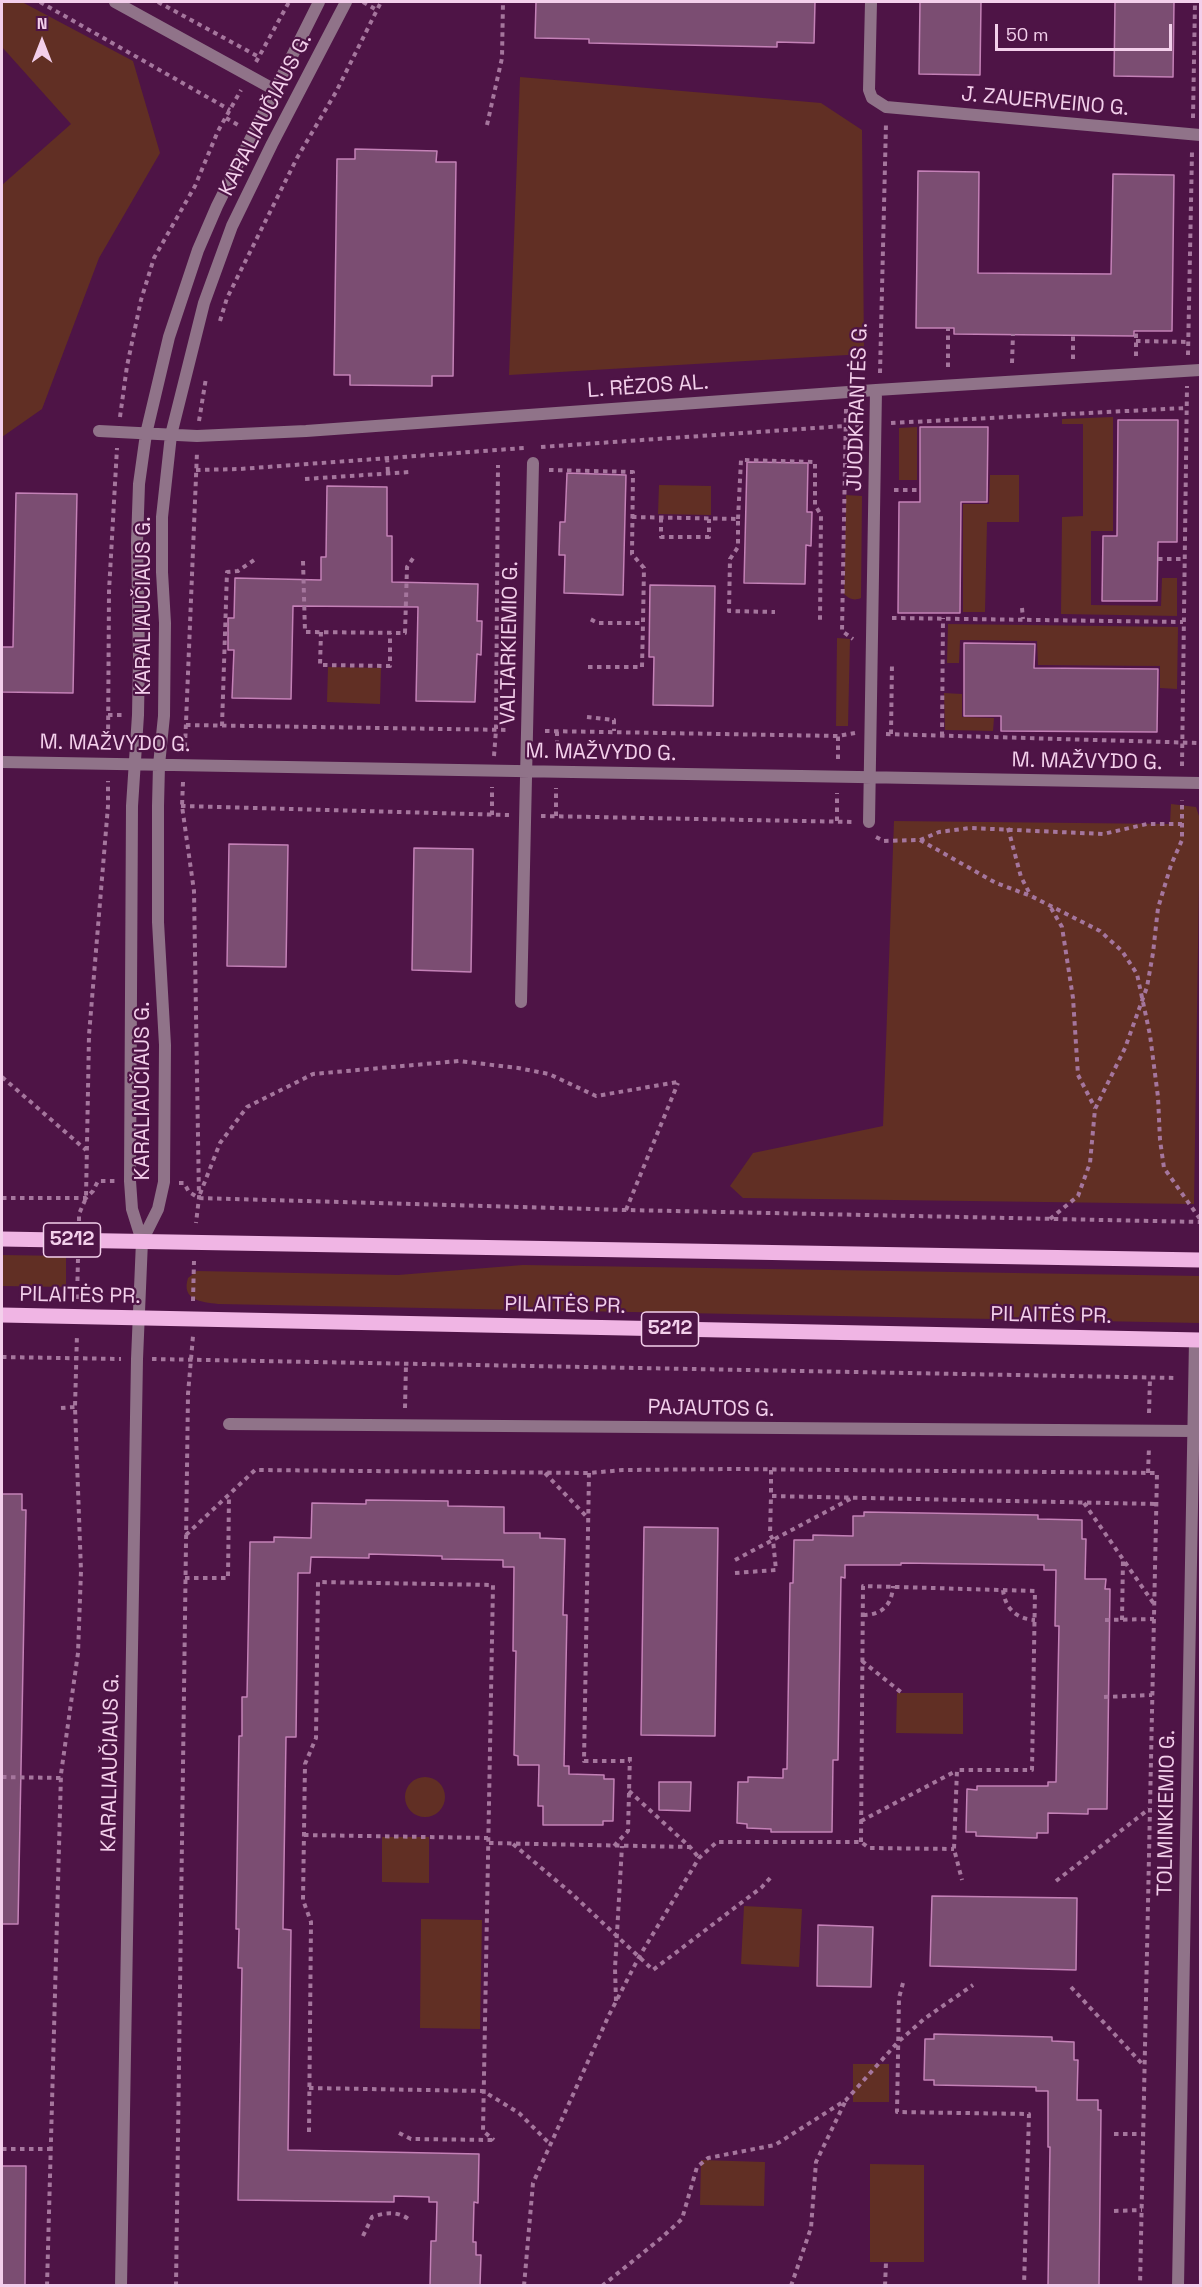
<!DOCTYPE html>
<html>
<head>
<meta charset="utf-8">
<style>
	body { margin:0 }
	#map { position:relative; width:1202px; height:2287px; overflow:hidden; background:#4e1446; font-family:"Space Grotesk",sans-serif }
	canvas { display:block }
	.frame { position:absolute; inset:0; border:3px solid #f3cfeb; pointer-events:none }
	.north { position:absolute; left:12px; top:12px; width:60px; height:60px; -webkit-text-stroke:4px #4e1446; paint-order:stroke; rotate:0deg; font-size:16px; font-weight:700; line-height:24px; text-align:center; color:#f3cfeb }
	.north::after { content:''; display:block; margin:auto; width:21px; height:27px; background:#f3cfeb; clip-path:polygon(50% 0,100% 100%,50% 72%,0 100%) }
	.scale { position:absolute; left:995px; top:24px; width:177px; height:27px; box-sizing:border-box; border:3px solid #f3cfeb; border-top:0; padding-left:8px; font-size:18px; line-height:21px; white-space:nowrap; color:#f3cfeb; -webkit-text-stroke:4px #4e1446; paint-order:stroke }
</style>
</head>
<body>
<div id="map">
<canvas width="1202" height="2287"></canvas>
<div class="frame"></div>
<div class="north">N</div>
<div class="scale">50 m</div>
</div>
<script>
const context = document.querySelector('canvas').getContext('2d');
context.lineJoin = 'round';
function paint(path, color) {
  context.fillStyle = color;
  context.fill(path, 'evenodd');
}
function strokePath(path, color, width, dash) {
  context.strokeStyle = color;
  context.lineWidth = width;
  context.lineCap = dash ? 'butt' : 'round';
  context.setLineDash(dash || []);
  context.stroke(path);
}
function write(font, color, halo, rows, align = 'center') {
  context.font = font + ' "Space Grotesk",sans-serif';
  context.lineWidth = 4.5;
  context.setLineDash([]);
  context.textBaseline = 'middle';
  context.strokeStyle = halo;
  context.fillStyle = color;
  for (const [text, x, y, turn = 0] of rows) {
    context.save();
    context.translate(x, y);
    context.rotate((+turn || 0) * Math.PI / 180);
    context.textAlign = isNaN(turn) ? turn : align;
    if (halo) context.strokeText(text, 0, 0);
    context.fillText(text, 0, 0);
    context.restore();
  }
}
const green = new Path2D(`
	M 2,2 L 22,2 L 133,61 L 160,153 L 99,258 L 42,409 L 2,437 L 2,185 L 71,124 L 2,47 Z
	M 520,77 L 821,103 L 862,130 L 864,354 L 509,375 Z
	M 1113,417 L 1113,531 L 1091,531 L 1091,605 L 1161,606 L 1162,578 L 1177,578 L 1177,616 L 1061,614 L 1062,517 L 1083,516 L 1083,424 L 1062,424 L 1062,419 Z
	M 917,427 L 917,480 L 899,480 L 899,428 Z
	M 990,475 L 1019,475 L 1019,522 L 987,522 L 985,612 L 963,612 L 963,504 L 989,504 Z
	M 659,485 L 711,486 L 711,515 L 658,514 Z
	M 846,495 L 862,496 L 861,598 C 854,601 849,599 844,594 Z
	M 948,624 L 1178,627 L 1177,689 L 1160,688 L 1160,666 L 1038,665 L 1037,641 L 960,640 L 959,663 L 947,663 Z
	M 837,638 L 850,639 L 848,726 L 836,726 Z
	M 328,667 L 381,668 L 380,704 L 327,702 Z
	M 944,693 L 962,694 L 962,717 L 994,718 L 993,731 L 945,730 Z
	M 1171,804 L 1196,807 L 1200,819 L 1194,1204 L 743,1198 L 730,1186 L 753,1153 L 883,1126 L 894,821 L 1170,824 Z
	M 2,1255 L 66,1256 L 66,1287 L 2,1286 Z
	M 523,1265 L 1200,1276 L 1200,1323 L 218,1304 C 201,1302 181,1300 188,1278 L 197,1271 L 398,1275 Z
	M 897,1693 L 963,1693 L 963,1734 L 896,1733 Z
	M405 1797a20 20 0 1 1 40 0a20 20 0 1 1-40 0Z
	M 382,1837 L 429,1837 L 429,1883 L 382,1882 Z
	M 744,1906 L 802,1909 L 799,1967 L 741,1964 Z
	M 421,1919 L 482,1920 L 480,2029 L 420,2028 Z
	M 853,2064 L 889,2064 L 889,2102 L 853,2102 Z
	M 701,2160 L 765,2162 L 764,2206 L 700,2205 Z
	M 870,2164 L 924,2165 L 924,2262 L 870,2262 Z`);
const building = new Path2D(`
	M 536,2 L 815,2 L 814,43 L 777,42 L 777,47 L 589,43 L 589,39 L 535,38 Z
	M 920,2 L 981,2 L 980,75 L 919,74 Z
	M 1115,2 L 1174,2 L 1173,77 L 1114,76 Z
	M 355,149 L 437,151 L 436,162 L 456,162 L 453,376 L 432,376 L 432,386 L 350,385 L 350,375 L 334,375 L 337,159 L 355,159 Z
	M 918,171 L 979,172 L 978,273 L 1111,274 L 1113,174 L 1174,175 L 1172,331 L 1134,331 L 1134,336 L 954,334 L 954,328 L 916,328 Z
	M 1118,420 L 1178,420 L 1177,542 L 1158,542 L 1157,601 L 1102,601 L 1103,536 L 1117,536 Z
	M 920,427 L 988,427 L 987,502 L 961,502 L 960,613 L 898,613 L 899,502 L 920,502 Z
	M 747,462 L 808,463 L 807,512 L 812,512 L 811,546 L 806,545 L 805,584 L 744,583 Z
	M 567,473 L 626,475 L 623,595 L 564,593 L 565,555 L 559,555 L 560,522 L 565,522 Z
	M 327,486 L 387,487 L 387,536 L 392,536 L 392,582 L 478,584 L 477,621 L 482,621 L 481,655 L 477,654 L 475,702 L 416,701 L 418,607 L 293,606 L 291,699 L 232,698 L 234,650 L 228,650 L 228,618 L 234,618 L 235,578 L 321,580 L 321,557 L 326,557 Z
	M 16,493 L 77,494 L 73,693 L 2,692 L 2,647 L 13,647 Z
	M 650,585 L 715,586 L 713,706 L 653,705 L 654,657 L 649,657 Z
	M 964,643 L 1035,644 L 1034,668 L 1158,669 L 1157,732 L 1001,731 L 1001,716 L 964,716 Z
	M 229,844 L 288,845 L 286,967 L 227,966 Z
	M 414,848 L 473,849 L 471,972 L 412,970 Z
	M 2,1494 L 22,1494 L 22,1510 L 26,1510 L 18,1924 L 2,1924 Z
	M 366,1500 L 448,1501 L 448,1506 L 504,1507 L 504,1533 L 540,1533 L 540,1538 L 565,1539 L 563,1615 L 567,1615 L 564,1766 L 569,1766 L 569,1774 L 604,1775 L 604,1779 L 614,1779 L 613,1821 L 603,1821 L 603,1825 L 543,1825 L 543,1806 L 538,1806 L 539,1765 L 518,1765 L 518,1756 L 514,1755 L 516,1651 L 513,1651 L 514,1567 L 503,1567 L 503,1560 L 442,1559 L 442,1556 L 369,1554 L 369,1558 L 311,1557 L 310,1573 L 298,1573 L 296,1737 L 286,1737 L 283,1929 L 291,1930 L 288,2150 L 479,2154 L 478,2203 L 474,2202 L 473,2242 L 476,2242 L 476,2255 L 481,2255 L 480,2286 L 430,2286 L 431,2241 L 436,2241 L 437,2202 L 429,2202 L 429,2197 L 394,2196 L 394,2202 L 238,2200 L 242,1968 L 238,1968 L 239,1929 L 236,1929 L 239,1736 L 242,1736 L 242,1697 L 247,1697 L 250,1542 L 274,1542 L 274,1537 L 311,1538 L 312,1503 L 366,1504 Z
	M 864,1512 L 1038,1515 L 1038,1519 L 1082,1520 L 1082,1539 L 1086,1539 L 1085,1579 L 1106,1579 L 1105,1589 L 1110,1589 L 1107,1809 L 1088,1809 L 1088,1814 L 1048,1813 L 1048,1833 L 1037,1833 L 1037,1838 L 976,1836 L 976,1832 L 966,1832 L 967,1789 L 977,1790 L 977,1786 L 1048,1786 L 1048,1782 L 1056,1782 L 1059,1626 L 1055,1626 L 1056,1570 L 1044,1570 L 1044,1565 L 901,1563 L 901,1565 L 845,1565 L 845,1578 L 841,1577 L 838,1760 L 833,1760 L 832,1832 L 771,1832 L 771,1829 L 747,1828 L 747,1824 L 737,1823 L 738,1782 L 748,1782 L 748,1777 L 783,1778 L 783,1769 L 787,1769 L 790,1583 L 793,1583 L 794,1540 L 813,1540 L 813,1535 L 853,1536 L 853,1516 L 864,1516 Z
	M 644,1527 L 718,1528 L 715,1736 L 641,1735 Z
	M 659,1782 L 691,1782 L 690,1811 L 659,1810 Z
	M 932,1896 L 1077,1898 L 1076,1970 L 930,1966 Z
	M 818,1925 L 873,1927 L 871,1987 L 817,1986 Z
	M 934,2034 L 1052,2037 L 1052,2041 L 1074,2042 L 1074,2060 L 1078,2060 L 1077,2100 L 1098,2100 L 1098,2110 L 1101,2110 L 1099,2286 L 1048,2286 L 1050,2147 L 1048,2147 L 1048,2091 L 1036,2091 L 1036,2087 L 934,2085 L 934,2080 L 924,2080 L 925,2039 L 934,2039 Z
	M 2,2166 L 26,2166 L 25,2286 L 2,2286 Z`);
const path = new Path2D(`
	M 40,2 L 230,110
	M 158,2 L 259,57
	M 363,2 L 377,10
	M 256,62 L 289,2
	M 226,118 L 238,125
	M 1193,118 L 1195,2
	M 487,125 L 502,58 L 503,2
	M 220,321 L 227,298 L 297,158 L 336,92 L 381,2
	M 1136,341 L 1188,342
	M 1188,355 L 1192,152
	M 1136,356 L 1136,331
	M 1073,359 L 1073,335
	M 1012,363 L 1013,334
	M 948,367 L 948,328
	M 880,373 L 886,123
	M 846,409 L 842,631 L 853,639
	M 120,417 L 127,366 L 141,300 L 154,258 L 195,186 L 218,131 L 241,90
	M 199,421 L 206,378
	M 891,423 L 1186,408
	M 541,447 L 859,425
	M 387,458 L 388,473
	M 196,470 L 240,469 L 524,448
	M 549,470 L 633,472 L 632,554 L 644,568 L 643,623 L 598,623 L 590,619
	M 305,479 L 410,472
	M 894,490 L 920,490
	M 632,517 L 738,519 L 738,547 L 730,559 L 729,611 L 775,612
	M 661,518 L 661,537 L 709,537 L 709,519
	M 738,519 L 741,460 L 815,462 L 815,505 L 821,515 L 820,620
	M 1158,559 L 1184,559
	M 303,561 L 305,632 L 405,633 L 407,567 L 414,557
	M 1022,608 L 1023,619
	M 892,618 L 1183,622
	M 321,632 L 320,665 L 390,666 L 390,633
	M 588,667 L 642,667 L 643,623
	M 108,715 L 122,715
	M 587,717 L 614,720 L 614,731
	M 186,725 L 510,730
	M 222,726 L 227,572 L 238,571 L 254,560
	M 545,731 L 838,736 L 855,733
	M 886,734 L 1200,743
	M 891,734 L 892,663
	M 942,736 L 943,618
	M 108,747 L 109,591 L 117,448
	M 185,747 L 197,452
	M 557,754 L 557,731
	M 494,756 L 496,730 L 498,465
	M 838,759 L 838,736
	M 1182,766 L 1187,386
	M 183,782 L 182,806 L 194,891 L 199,1198 L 196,1223
	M 181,806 L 509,815
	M 492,815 L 492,787
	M 541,816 L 854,822
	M 556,816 L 556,788
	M 837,821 L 837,793
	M 1008,828 L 1021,877 L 1031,896
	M 876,837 L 884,841 L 920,840 L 939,832 L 970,828 L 1103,834 L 1147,824 L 1182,824
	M 920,840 L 996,883 L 1031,896 L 1100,931 L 1122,951 L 1137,974 L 1150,1035 L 1158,1097 L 1160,1140 L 1164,1168 L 1200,1219
	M 1051,908 L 1062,927 L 1073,998 L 1078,1075 L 1095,1108
	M 2,1077 L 86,1150
	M 179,1183 L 184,1183 L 189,1192 L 199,1198 L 626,1210 L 1200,1222
	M 200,1194 L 220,1143 L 247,1107 L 313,1074 L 459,1061 L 518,1068 L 549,1074 L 596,1096 L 678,1082
	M 2,1198 L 86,1198 L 93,1191 L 98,1181 L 115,1181
	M 626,1210 L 678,1083
	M 1050,1219 L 1078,1196 L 1090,1163 L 1095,1109 L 1125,1048 L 1147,987 L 1153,953 L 1158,908 L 1171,865 L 1182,840 L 1182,800
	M 79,1221 L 79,1214 L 86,1198 L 89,1035 L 108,806 L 108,781
	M 77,1299 L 78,1259
	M 193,1301 L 194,1261
	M 2,1357 L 121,1359
	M 152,1359 L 1177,1378
	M 61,1408 L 75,1407
	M 405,1408 L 406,1364
	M 1149,1413 L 1150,1378
	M 771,1470 L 771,1496 L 1156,1504
	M 545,1473 L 587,1517
	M 589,1473 L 584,1761 L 630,1761
	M 1148,1473 L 1149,1447
	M 1084,1503 L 1154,1604
	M 186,1535 L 255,1470 L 589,1473 L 623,1470 L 736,1469 L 1157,1473 L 1140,2286
	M 735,1560 L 852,1498
	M 735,1573 L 776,1570 L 773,1540 L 770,1534 L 771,1496
	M 185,1578 L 228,1578 L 229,1495
	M 1003,1590 C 1005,1608 1016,1619 1035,1620
	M 863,1615 C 882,1615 892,1605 893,1586
	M 1105,1620 L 1154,1619
	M 1122,1620 L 1123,1559
	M 862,1661 L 902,1693
	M 1104,1697 L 1152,1695
	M 2,1777 L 61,1778
	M 629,1791 L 690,1847 L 699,1858
	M 861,1821 L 956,1771
	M 304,1835 L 488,1838
	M 861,1842 L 863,1586 L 1035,1591 L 1032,1770 L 957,1770 L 954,1849 L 962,1880
	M 489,1843 L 690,1847
	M 513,1844 L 571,1893 L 653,1970 L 762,1887 L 772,1876
	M 614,1846 L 628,1831 L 630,1754
	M 1056,1881 L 1149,1809
	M 903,1983 L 899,1998 L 897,2112 L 1029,2114 L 1024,2286
	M 1071,1987 L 1144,2066
	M 616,2001 L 615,1968 L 622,1846
	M 309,2088 L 483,2091 L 519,2113 L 551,2145
	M 309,2132 L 311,1922 L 303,1900 L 305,1764 L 316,1738 L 318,1582 L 493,1585 L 483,2131 L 494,2140
	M 399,2133 L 411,2139 L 493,2140
	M 1114,2134 L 1144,2134
	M 2,2149 L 50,2149
	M 1114,2211 L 1142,2210
	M 363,2236 L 372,2217 C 386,2212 398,2211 410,2220
	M 47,2286 L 61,1774 L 78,1653 L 81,1571 L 75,1407 L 77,1334
	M 176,2286 L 188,1394 L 193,1336
	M 524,2286 L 533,2183 L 609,2015 L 639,1957 L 699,1858 L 717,1842 L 861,1842 L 869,1848 L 954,1849
	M 602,2286 L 660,2239 L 682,2219 L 697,2167 L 708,2158 L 775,2145 L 846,2100 L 898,2042 L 924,2019 L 973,1985
	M 791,2286 L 811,2228 L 816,2162 L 846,2100
	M 885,2286 L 886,2262`);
const street = new Path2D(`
	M 115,2 L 275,90
	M 871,2 L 869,90 L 872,98 L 886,107 L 1200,135
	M 99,431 L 197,436 L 306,431 L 876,390 L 1200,370
	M 2,762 L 1200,783
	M 869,822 L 876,390
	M 521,1002 L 533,463
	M 142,1241 L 158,1209 L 164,1182 L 165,1045 L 158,922 L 158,806 L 159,765 L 164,716 L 165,623 L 162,572 L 162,517 L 171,435 L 204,303 L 232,226 L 272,144 L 346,2
	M 229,1424 L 1193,1431
	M 121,2286 L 137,1359 L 142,1241 L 132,1209 L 130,1181 L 132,806 L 138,715 L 139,657 L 137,542 L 139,484 L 146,434 L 169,337 L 198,250 L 217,206 L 319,2
	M 1178,2286 L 1195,1340`);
const primary = new Path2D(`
	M 2,1239 L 1200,1260
	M 2,1315 L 1200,1340`);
const shields = [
	[72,1240,57],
	[670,1329,57]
];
const shieldNames = [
	["5212",72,1240],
	["5212",670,1329]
];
const streetNames = [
	["J. ZAUERVEINO G.",1045,102,5],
	["KARALIAUČIAUS G.",266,115,-63],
	["L. RĖZOS AL.",648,387,-4],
	["JUODKRANTĖS G.",858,407,-88],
	["KARALIAUČIAUS G.",144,606,-90],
	["VALTARKIEMIO G.",510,643,-89],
	["M. MAŽVYDO G.",115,744,1],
	["M. MAŽVYDO G.",601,753,1],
	["M. MAŽVYDO G.",1087,762,1],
	["KARALIAUČIAUS G.",143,1091,-90],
	["PILAITĖS PR.",80,1296,1],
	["PILAITĖS PR.",565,1306,1],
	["PILAITĖS PR.",1051,1316,1],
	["PAJAUTOS G.",711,1409,1],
	["KARALIAUČIAUS G.",111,1763,-89],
	["TOLMINKIEMIO G.",1167,1813,-89]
];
paint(green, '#612f24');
paint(building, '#7b4d72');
strokePath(building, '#c481b7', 1.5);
strokePath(path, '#a5769d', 4, [4.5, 4.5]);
strokePath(street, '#907389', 12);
strokePath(primary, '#f0b5e4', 15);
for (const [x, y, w] of shields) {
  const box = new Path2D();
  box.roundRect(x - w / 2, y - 17, w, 34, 4.5);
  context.fillStyle = '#4e1446';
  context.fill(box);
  strokePath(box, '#f3cfeb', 1.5);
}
write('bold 20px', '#f3cfeb', null, shieldNames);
write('21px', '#f3cfeb', '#4e1446', streetNames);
</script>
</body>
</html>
